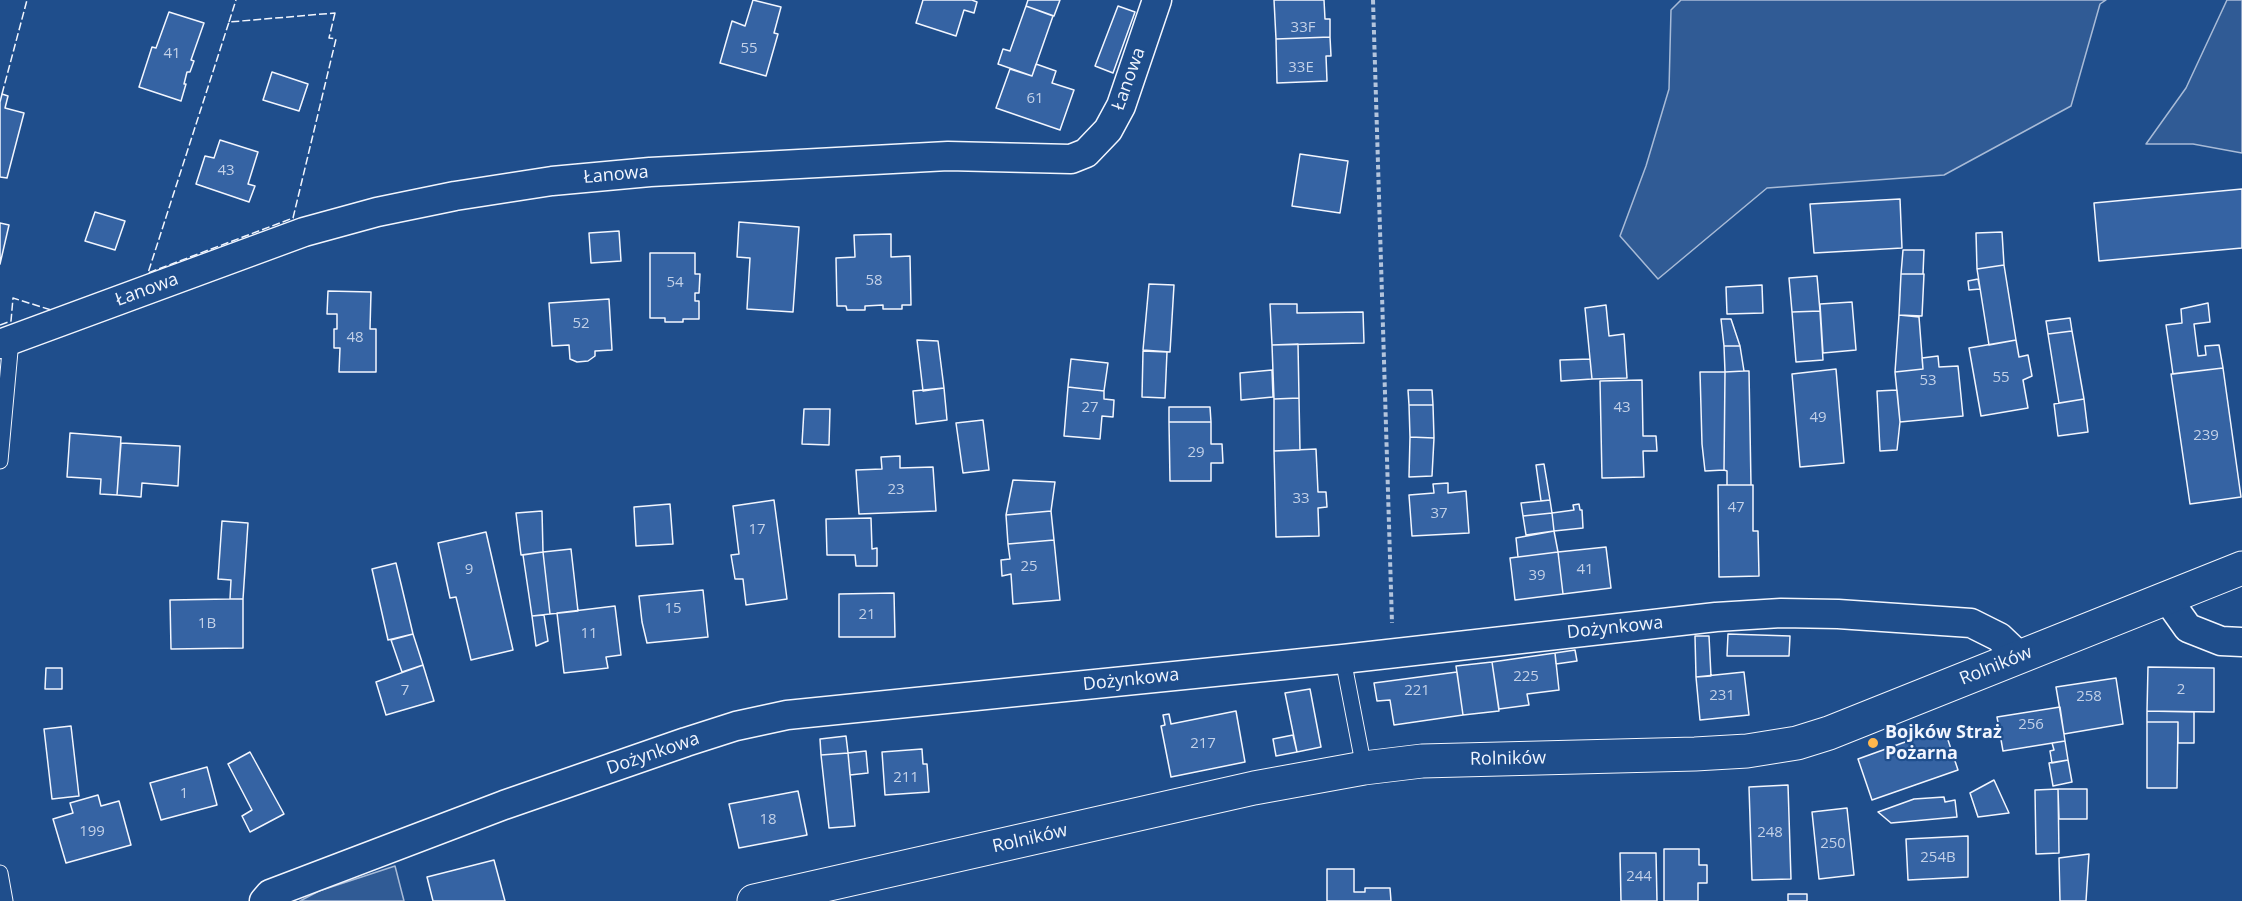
<!DOCTYPE html>
<html>
<head>
<meta charset="utf-8">
<style>
	body { margin:0 }
	canvas { display:block; background:#1f4e8c }
</style>
</head>
<body>
<canvas width="2242" height="901"></canvas>
<script>
const context = document.querySelector('canvas').getContext('2d');
context.lineJoin = 'round';
function paint(path, color) {
  context.fillStyle = color;
  context.fill(path, 'evenodd');
}
function strokePath(path, color, width, dash) {
  context.strokeStyle = color;
  context.lineWidth = width;
  context.lineCap = dash ? 'butt' : 'round';
  context.setLineDash(dash || []);
  context.stroke(path);
}
function write(font, color, halo, rows, align = 'center') {
  context.font = font + ' "Open Sans",sans-serif';
  context.lineWidth = 4.5;
  context.setLineDash([]);
  context.textBaseline = 'middle';
  context.strokeStyle = halo;
  context.fillStyle = color;
  for (const [text, x, y, turn = 0] of rows) {
    context.save();
    context.translate(x, y);
    context.rotate((+turn || 0) * Math.PI / 180);
    context.textAlign = isNaN(turn) ? turn : align;
    if (halo) context.strokeText(text, 0, 0);
    context.fillText(text, 0, 0);
    context.restore();
  }
}
const built = new Path2D(`
	M 1681,0 L 2106,0 L 2100,4 L 2071,106 L 1944,175 L 1767,188 L 1658,279 L 1620,236 L 1646,166 L 1669,89 L 1671,10 Z
	M 2227,0 L 2242,0 L 2242,153 L 2193,144 L 2146,144 L 2186,88 Z
	M 395,866 L 404,901 L 300,901 L 319,891 Z`);
const building = new Path2D(`
	M 753,0 L 781,7 L 774,33 L 778,34 L 766,76 L 720,63 L 732,21 L 745,26 Z
	M 923,0 L 972,0 L 977,2 L 974,13 L 964,10 L 956,36 L 916,23 Z
	M 1028,0 L 1060,0 L 1054,16 L 1026,6 Z
	M 1274,0 L 1324,0 L 1325,19 L 1330,19 L 1330,37 L 1276,39 Z
	M 1026,6 L 1053,16 L 1032,76 L 998,64 L 1003,49 L 1010,51 Z
	M 1118,6 L 1135,12 L 1113,73 L 1095,66 Z
	M 169,12 L 204,23 L 191,60 L 194,61 L 190,72 L 187,72 L 184,84 L 186,84 L 181,101 L 139,87 L 152,47 L 156,48 Z
	M 1330,37 L 1331,56 L 1326,56 L 1327,81 L 1277,83 L 1276,39 Z
	M 1036,64 L 1056,71 L 1052,83 L 1074,90 L 1060,130 L 996,108 L 1010,69 L 1032,76 Z
	M 272,72 L 308,84 L 299,111 L 263,100 Z
	M 2,94 L 8,96 L 5,108 L 24,113 L 7,178 L 0,177 L 0,102 Z
	M 220,140 L 258,152 L 248,184 L 255,186 L 249,202 L 196,184 L 205,156 L 214,158 Z
	M 1300,154 L 1348,161 L 1340,213 L 1292,206 Z
	M 2242,189 L 2242,248 L 2099,261 L 2094,203 Z
	M 1900,199 L 1902,248 L 1814,253 L 1810,204 Z
	M 95,212 L 125,221 L 115,250 L 85,241 Z
	M 739,222 L 799,227 L 793,312 L 747,309 L 750,258 L 737,257 Z
	M 0,223 L 9,225 L 0,264 Z
	M 619,231 L 621,261 L 591,263 L 589,233 Z
	M 2002,232 L 2004,265 L 1977,269 L 1976,233 Z
	M 891,234 L 891,257 L 910,256 L 911,305 L 902,305 L 902,309 L 883,309 L 883,305 L 865,306 L 865,310 L 847,310 L 846,306 L 837,306 L 836,258 L 855,257 L 854,235 Z
	M 1903,250 L 1924,250 L 1923,274 L 1901,274 Z
	M 650,253 L 695,253 L 695,274 L 700,274 L 699,293 L 695,293 L 695,301 L 699,301 L 699,319 L 683,319 L 683,322 L 665,322 L 665,318 L 650,318 Z
	M 2004,265 L 2016,340 L 1989,345 L 1977,269 Z
	M 1901,274 L 1924,274 L 1922,316 L 1899,315 Z
	M 1817,276 L 1820,311 L 1792,312 L 1789,278 Z
	M 1978,279 L 1980,289 L 1969,290 L 1968,281 Z
	M 1149,284 L 1174,285 L 1170,352 L 1143,350 Z
	M 1762,285 L 1763,313 L 1727,314 L 1726,287 Z
	M 328,291 L 371,292 L 370,329 L 376,329 L 376,372 L 339,372 L 340,348 L 334,348 L 334,329 L 337,329 L 337,314 L 327,314 Z
	M 609,299 L 612,350 L 595,351 L 595,356 L 588,361 L 577,362 L 570,359 L 569,345 L 552,346 L 549,303 Z
	M 1852,302 L 1856,350 L 1823,353 L 1820,304 Z
	M 2208,303 L 2210,322 L 2194,324 L 2198,356 L 2206,355 L 2205,346 L 2219,345 L 2223,368 L 2173,374 L 2166,325 L 2182,323 L 2181,309 Z
	M 1270,304 L 1297,304 L 1297,313 L 1363,312 L 1364,343 L 1272,345 Z
	M 1606,305 L 1609,336 L 1624,334 L 1627,378 L 1592,379 L 1585,308 Z
	M 1820,311 L 1823,360 L 1796,362 L 1792,312 Z
	M 1899,315 L 1919,317 L 1923,369 L 1895,372 Z
	M 2070,318 L 2072,331 L 2048,334 L 2046,321 Z
	M 1721,319 L 1731,319 L 1740,346 L 1724,346 Z
	M 2072,331 L 2084,399 L 2059,403 L 2048,334 Z
	M 917,340 L 938,341 L 944,388 L 923,391 Z
	M 2016,340 L 2019,357 L 2028,355 L 2032,376 L 2023,380 L 2028,408 L 1981,416 L 1969,348 Z
	M 1298,344 L 1299,398 L 1274,399 L 1272,345 Z
	M 1724,346 L 1740,346 L 1744,371 L 1725,372 Z
	M 1143,351 L 1167,352 L 1165,398 L 1142,397 Z
	M 1938,356 L 1939,367 L 1958,366 L 1963,416 L 1900,422 L 1895,372 L 1923,369 L 1922,358 Z
	M 1071,359 L 1108,363 L 1104,391 L 1068,387 Z
	M 1590,359 L 1592,379 L 1561,381 L 1560,360 Z
	M 2223,368 L 2241,497 L 2190,504 L 2171,374 Z
	M 1836,369 L 1844,463 L 1800,467 L 1792,374 Z
	M 1272,370 L 1273,397 L 1241,400 L 1240,373 Z
	M 1744,371 L 1749,371 L 1751,485 L 1727,485 L 1727,471 L 1724,470 L 1725,372 Z
	M 1700,372 L 1725,372 L 1724,470 L 1705,471 L 1702,444 Z
	M 1642,380 L 1643,436 L 1656,436 L 1657,451 L 1643,451 L 1644,477 L 1602,478 L 1600,381 Z
	M 1068,387 L 1104,391 L 1104,399 L 1114,400 L 1113,417 L 1102,416 L 1100,439 L 1064,436 Z
	M 944,388 L 947,420 L 916,424 L 913,391 Z
	M 1408,390 L 1432,390 L 1433,405 L 1409,405 Z
	M 1897,390 L 1900,422 L 1897,450 L 1880,451 L 1877,391 Z
	M 1299,398 L 1300,450 L 1274,451 L 1274,399 Z
	M 2084,399 L 2088,432 L 2058,436 L 2054,404 Z
	M 1409,405 L 1433,405 L 1434,438 L 1410,437 Z
	M 1169,407 L 1210,407 L 1211,422 L 1169,422 Z
	M 804,409 L 830,409 L 829,445 L 802,444 Z
	M 983,420 L 989,470 L 963,473 L 956,423 Z
	M 1169,422 L 1211,422 L 1211,444 L 1222,444 L 1223,463 L 1211,463 L 1211,481 L 1170,481 Z
	M 70,433 L 121,437 L 117,495 L 100,494 L 101,479 L 67,477 Z
	M 1410,437 L 1434,438 L 1432,476 L 1409,477 Z
	M 121,443 L 180,446 L 178,486 L 142,483 L 141,497 L 117,495 Z
	M 1316,449 L 1318,492 L 1326,492 L 1327,507 L 1318,508 L 1319,536 L 1276,537 L 1274,451 Z
	M 900,456 L 900,468 L 933,467 L 936,511 L 859,514 L 856,470 L 882,469 L 881,457 Z
	M 1544,464 L 1550,500 L 1541,501 L 1536,465 Z
	M 1013,480 L 1055,482 L 1051,511 L 1006,515 Z
	M 1448,483 L 1448,493 L 1466,491 L 1469,533 L 1412,536 L 1409,495 L 1434,493 L 1433,484 Z
	M 1718,485 L 1753,485 L 1753,531 L 1758,531 L 1759,576 L 1719,577 Z
	M 774,500 L 787,599 L 746,605 L 743,579 L 735,579 L 731,555 L 739,554 L 733,506 Z
	M 1550,500 L 1552,513 L 1523,516 L 1521,503 Z
	M 670,504 L 673,544 L 636,546 L 634,507 Z
	M 1579,504 L 1580,510 L 1582,510 L 1583,528 L 1554,531 L 1552,513 L 1574,510 L 1573,505 Z
	M 542,511 L 543,552 L 521,555 L 516,513 Z
	M 1051,511 L 1054,540 L 1008,544 L 1006,515 Z
	M 1552,513 L 1554,531 L 1526,535 L 1523,516 Z
	M 871,518 L 872,549 L 877,548 L 877,566 L 856,566 L 855,555 L 827,555 L 826,519 Z
	M 222,521 L 248,523 L 243,599 L 230,599 L 231,580 L 218,579 Z
	M 1554,531 L 1558,552 L 1518,557 L 1516,538 Z
	M 486,532 L 513,650 L 471,660 L 456,597 L 450,598 L 438,543 Z
	M 1054,540 L 1060,600 L 1013,604 L 1011,574 L 1002,576 L 1001,560 L 1010,559 L 1008,544 Z
	M 1606,547 L 1611,588 L 1563,594 L 1558,552 Z
	M 571,549 L 578,611 L 550,614 L 543,552 Z
	M 543,552 L 550,614 L 532,616 L 523,555 Z
	M 1558,552 L 1563,594 L 1515,600 L 1510,558 Z
	M 396,563 L 413,634 L 388,640 L 372,569 Z
	M 703,590 L 708,637 L 647,643 L 642,622 L 639,596 Z
	M 894,593 L 895,637 L 839,637 L 839,594 Z
	M 230,599 L 243,599 L 243,648 L 171,649 L 170,600 Z
	M 615,606 L 621,655 L 606,657 L 608,668 L 564,673 L 557,613 Z
	M 544,615 L 548,641 L 536,646 L 532,616 Z
	M 413,634 L 423,665 L 402,672 L 391,640 Z
	M 1728,634 L 1790,636 L 1789,656 L 1727,656 Z
	M 1695,636 L 1709,636 L 1711,676 L 1696,677 Z
	M 1575,650 L 1577,661 L 1556,664 L 1555,653 Z
	M 1555,653 L 1559,690 L 1527,694 L 1529,705 L 1499,709 L 1492,662 Z
	M 1492,662 L 1499,711 L 1463,715 L 1456,666 Z
	M 423,665 L 434,701 L 386,715 L 376,682 Z
	M 2148,667 L 2214,668 L 2214,712 L 2147,711 Z
	M 46,668 L 62,668 L 62,689 L 45,689 Z
	M 1457,672 L 1463,715 L 1394,725 L 1390,700 L 1377,701 L 1374,683 Z
	M 1744,672 L 1749,715 L 1700,720 L 1696,677 Z
	M 2116,678 L 2123,724 L 2064,734 L 2056,687 Z
	M 1310,689 L 1321,747 L 1297,752 L 1285,693 Z
	M 2060,707 L 2065,741 L 2003,751 L 1997,717 Z
	M 1236,711 L 1245,762 L 1171,777 L 1161,726 L 1165,725 L 1163,715 L 1169,714 L 1171,724 Z
	M 2147,711 L 2194,712 L 2194,743 L 2178,743 L 2178,722 L 2147,722 Z
	M 2147,722 L 2178,722 L 2177,788 L 2147,788 Z
	M 71,726 L 79,796 L 52,799 L 44,729 Z
	M 1944,728 L 1958,770 L 1872,800 L 1858,759 Z
	M 1293,735 L 1297,752 L 1276,756 L 1273,739 Z
	M 846,736 L 848,753 L 821,755 L 820,739 Z
	M 2065,741 L 2068,760 L 2052,763 L 2050,751 L 2054,750 L 2052,743 Z
	M 922,749 L 923,764 L 927,764 L 929,792 L 885,795 L 882,752 Z
	M 866,751 L 868,773 L 850,775 L 848,753 Z
	M 250,752 L 284,814 L 250,832 L 242,816 L 252,810 L 228,764 Z
	M 848,753 L 855,826 L 829,828 L 821,755 Z
	M 2068,760 L 2072,782 L 2053,786 L 2049,763 Z
	M 207,767 L 217,805 L 161,820 L 150,783 Z
	M 1994,780 L 2009,813 L 1978,817 L 1970,793 Z
	M 1788,785 L 1791,879 L 1752,880 L 1749,787 Z
	M 2058,789 L 2059,853 L 2036,854 L 2035,790 Z
	M 2058,789 L 2087,789 L 2087,819 L 2059,819 Z
	M 798,791 L 807,835 L 739,848 L 729,804 Z
	M 98,795 L 101,806 L 119,801 L 131,845 L 66,863 L 53,819 L 73,813 L 70,803 Z
	M 1944,797 L 1945,802 L 1955,800 L 1957,817 L 1891,823 L 1878,812 L 1914,799 Z
	M 1847,808 L 1854,875 L 1819,879 L 1812,812 Z
	M 1968,836 L 1968,877 L 1908,880 L 1906,839 Z
	M 1664,849 L 1699,849 L 1699,865 L 1707,865 L 1707,883 L 1698,883 L 1698,901 L 1664,901 Z
	M 1620,853 L 1656,853 L 1657,901 L 1621,901 Z
	M 2089,854 L 2086,901 L 2060,901 L 2059,858 Z
	M 494,860 L 505,901 L 433,901 L 427,877 Z
	M 1327,869 L 1354,869 L 1354,892 L 1365,892 L 1365,888 L 1390,888 L 1391,901 L 1327,901 Z
	M 1788,894 L 1807,894 L 1807,901 L 1788,901 Z`);
const path = new Path2D(`
	M 1373,0 L 1392,623`);
const lane = new Path2D(`
	M 0,461 L 11,340
	M 1343,659 L 1364,768
	M 0,873 L 5,901`);
const street = new Path2D(`
	M 0,344 L 304,232 L 377,212 L 455,196 L 552,181 L 650,172 L 948,156 L 1071,159 L 1086,153 L 1108,130 L 1121,106 L 1157,0
	M 2166,597 L 2188,628 L 2221,641 L 2242,642
	M 264,901 L 270,894 L 504,805 L 686,742 L 736,726 L 787,715 L 1343,659 L 1716,617 L 1781,613 L 1838,614 L 1971,623 L 1999,637 L 2019,656`);
const secondary = new Path2D(`
	M 754,901 L 1254,788 L 1364,768 L 1422,761 L 1695,754 L 1747,751 L 1797,743 L 1829,733 L 2242,568`);
const fence = new Path2D(`
	M 335,13 L 329,38 L 336,39 L 293,218 L 148,273 L 229,22 Z
	M 229,22 L 236,0
	M 2,94 L 27,0
	M 0,325 L 11,321 L 13,298 L 51,310`);
const markers = [
	[1873,743,6,"#ffb74d"]
];
const numberNames = [
	["33F",1303,28],
	["55",749,49],
	["41",172,54],
	["33E",1301,68],
	["61",1035,99],
	["43",226,171],
	["58",874,281],
	["54",675,283],
	["52",581,324],
	["48",355,338],
	["55",2001,378],
	["53",1928,381],
	["27",1090,408],
	["43",1622,408],
	["49",1818,418],
	["239",2206,436],
	["29",1196,453],
	["23",896,490],
	["33",1301,499],
	["47",1736,508],
	["37",1439,514],
	["17",757,530],
	["25",1029,567],
	["9",469,570],
	["41",1585,570],
	["39",1537,576],
	["15",673,609],
	["21",867,615],
	["1B",207,624],
	["11",589,634],
	["225",1526,677],
	["2",2181,690],
	["7",405,691],
	["221",1417,691],
	["231",1722,696],
	["258",2089,697],
	["256",2031,725],
	["217",1203,744],
	["211",906,778],
	["1",184,794],
	["18",768,820],
	["199",92,832],
	["248",1770,833],
	["250",1833,844],
	["254B",1938,858],
	["244",1639,877]
];
const streetNames = [
	["Łanowa",1129,79,-70],
	["Łanowa",616,175,-5],
	["Łanowa",147,290,-20],
	["Dożynkowa",1615,628,-6],
	["Rolników",1996,666,-22],
	["Dożynkowa",1131,680,-6],
	["Dożynkowa",653,754,-19],
	["Rolników",1508,759,-1],
	["Rolników",1030,839,-13]
];
const poiNames = [
	["Bojków Straż",1885,733],
	["Pożarna",1885,754]
];
paint(built, '#305b95');
strokePath(built, '#a8bbd7', 1.5);
paint(building, '#3563a3');
strokePath(building, '#f2f6ff', 1.5);
strokePath(lane, '#f2f6ff', 17);
strokePath(street, '#f2f6ff', 31);
strokePath(secondary, '#f2f6ff', 35);
strokePath(path, '#b3c4dc', 4, [4.5, 3]);
strokePath(lane, '#1f4e8c', 15);
strokePath(street, '#1f4e8c', 28);
strokePath(secondary, '#1f4e8c', 33);
strokePath(fence, '#f2f6ff', 1.5, [8, 3]);
for (const [x, y, r, color] of markers) {
  const dot = new Path2D();
  dot.arc(x, y, r, 0, 2 * Math.PI);
  context.fillStyle = color;
  context.fill(dot);
  strokePath(dot, '#1f4e8c', 2);
}
write('15px', '#c3d1e8', null, numberNames);
write('18px', '#f2f6ff', '#1f4e8c', streetNames);
write('bold 18px', '#f2f6ff', '#1f4e8c', poiNames, 'left');
</script>
</body>
</html>
